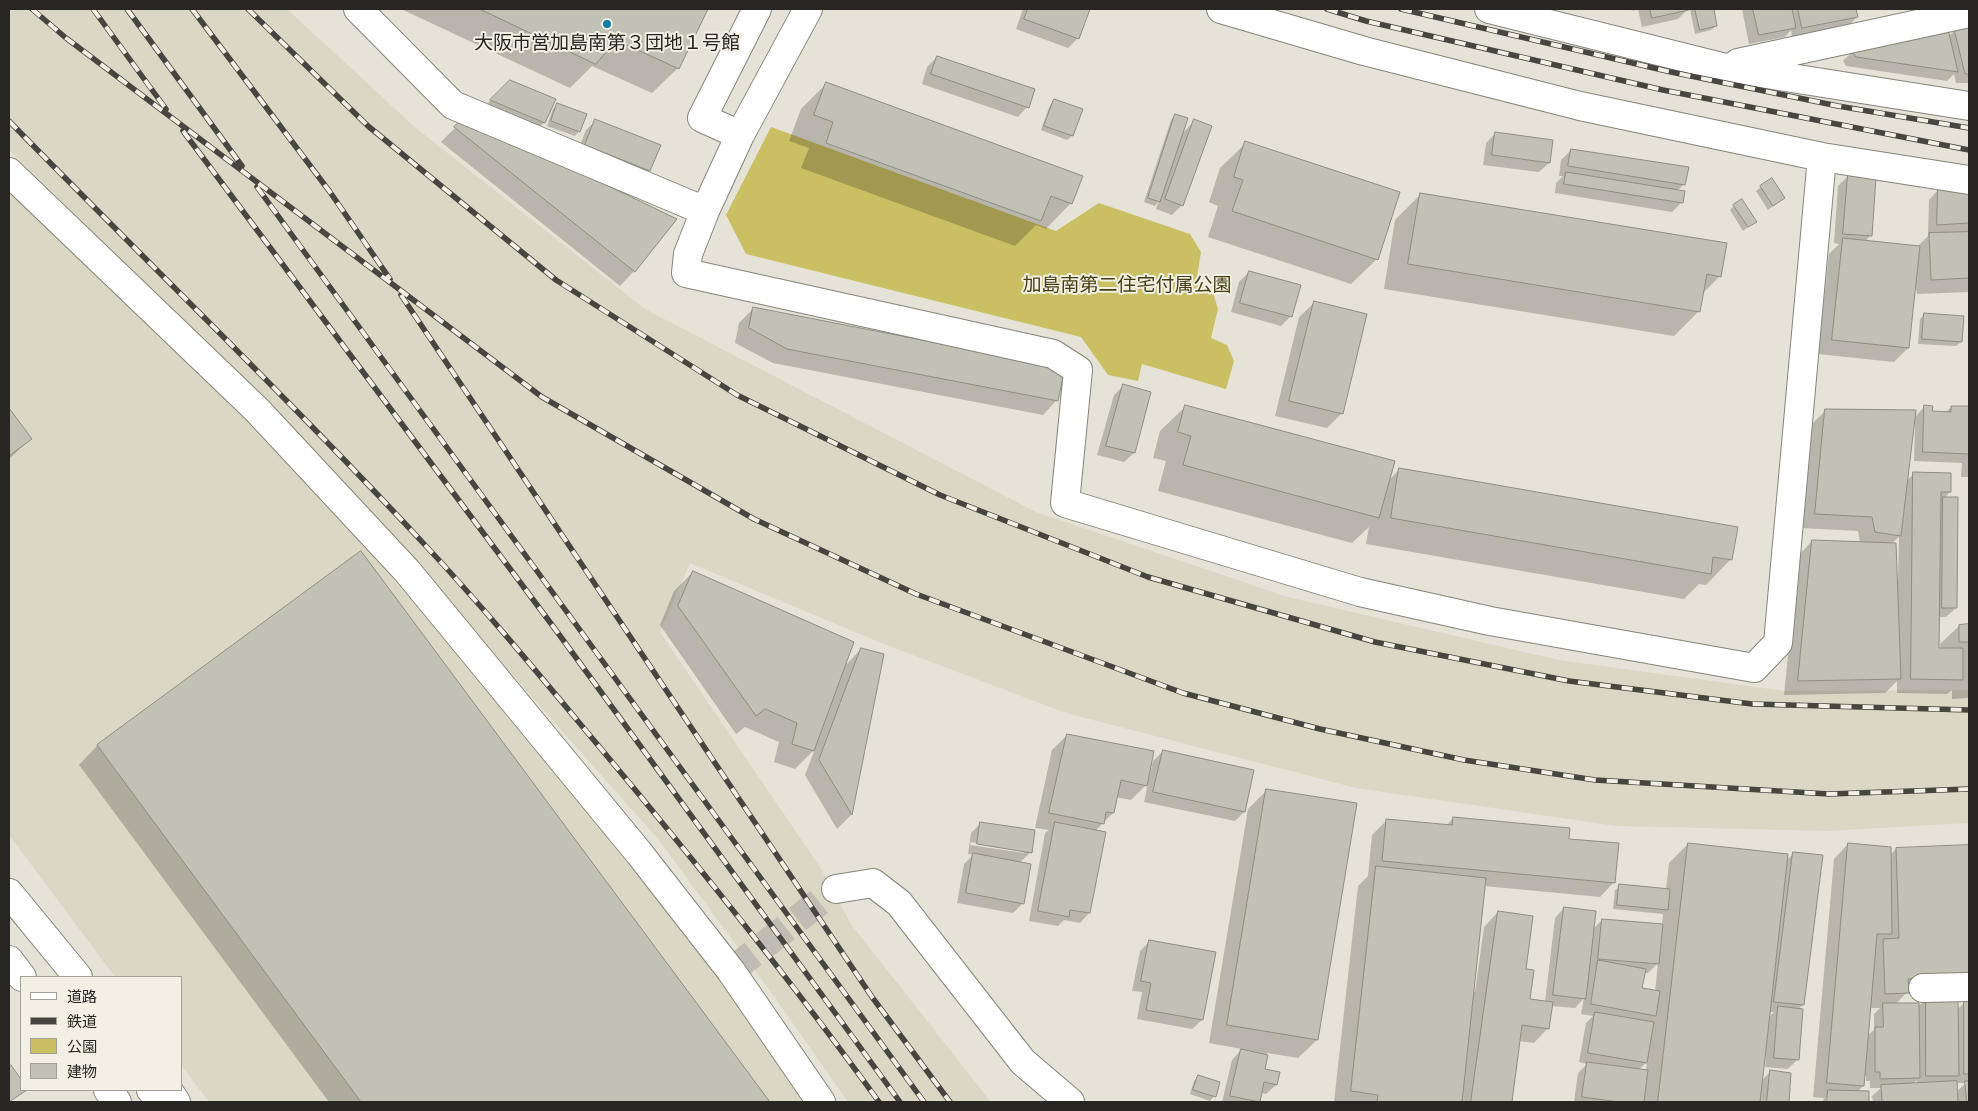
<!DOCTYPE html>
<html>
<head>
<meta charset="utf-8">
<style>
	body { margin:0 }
	#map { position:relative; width:1978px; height:1111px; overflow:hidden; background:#e5e3d7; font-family:Commissioner,"Noto Sans JP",sans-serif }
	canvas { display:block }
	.frame { position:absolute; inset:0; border:10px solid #272622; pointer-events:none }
	.legend { position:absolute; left:20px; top:976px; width:162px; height:115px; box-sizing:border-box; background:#f2f0e4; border:1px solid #a19f96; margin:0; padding:6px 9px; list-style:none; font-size:15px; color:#272622 }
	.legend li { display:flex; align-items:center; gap:10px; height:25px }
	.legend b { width:25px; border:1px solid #a19f96 }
</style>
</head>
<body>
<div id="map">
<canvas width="1978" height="1111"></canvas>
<div class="frame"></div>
<ul class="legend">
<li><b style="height:6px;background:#fff"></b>道路</li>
<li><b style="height:6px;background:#464540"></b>鉄道</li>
<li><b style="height:14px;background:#cbbf64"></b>公園</li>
<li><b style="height:14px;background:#c2c1b5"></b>建物</li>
</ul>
</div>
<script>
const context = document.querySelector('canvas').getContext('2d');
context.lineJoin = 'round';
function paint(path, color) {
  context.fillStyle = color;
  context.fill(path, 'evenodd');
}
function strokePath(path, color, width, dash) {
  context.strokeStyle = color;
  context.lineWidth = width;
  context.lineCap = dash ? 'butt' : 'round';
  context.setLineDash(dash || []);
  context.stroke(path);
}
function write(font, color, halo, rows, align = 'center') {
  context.font = font + ' Commissioner,"Noto Sans JP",sans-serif';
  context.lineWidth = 4;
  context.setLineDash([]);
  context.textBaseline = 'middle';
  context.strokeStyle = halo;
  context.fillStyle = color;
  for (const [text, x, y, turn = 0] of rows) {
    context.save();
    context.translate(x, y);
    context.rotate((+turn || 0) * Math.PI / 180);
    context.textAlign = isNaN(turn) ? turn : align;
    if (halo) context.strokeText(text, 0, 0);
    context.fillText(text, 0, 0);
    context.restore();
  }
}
const built = new Path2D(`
	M 9,9 L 287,9 L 416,128 L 645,309 L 1036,512 L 1288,597 L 1559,660 L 1785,691 L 1969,690 L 1969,823 L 1828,831 L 1616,826 L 1356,788 L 1066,713 L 886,645 L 690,563 L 660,632 L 820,867 L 851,924 L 991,1102 L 848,1102 L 773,995 L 658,839 L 562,731 L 284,418 L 9,150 Z
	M 9,191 L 239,413 L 392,577 L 608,839 L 711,968 L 806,1102 L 209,1102 L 181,1065 L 181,977 L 115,977 L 9,835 Z`);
const green = new Path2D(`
	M 771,127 L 1056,231 L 1099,203 L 1190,234 L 1201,252 L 1196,283 L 1212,289 L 1218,309 L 1211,338 L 1227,345 L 1234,361 L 1226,389 L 1142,364 L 1138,381 L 1108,375 L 1081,337 L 746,254 L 726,215 Z`);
const shadow = new Path2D(`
	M 401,9 L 707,9 L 678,68 L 652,93 L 592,66 L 570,88 Z
	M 1023,9 L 1089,9 L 1078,38 L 1068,48 L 1016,29 Z
	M 1631,9 L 1688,9 L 1678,19 L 1642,27 L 1638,9 L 1632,11 Z
	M 1690,9 L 1712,9 L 1716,26 L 1711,30 L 1695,34 Z
	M 1742,9 L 1855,9 L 1857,17 L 1847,27 L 1792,37 L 1791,30 L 1785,37 L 1749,44 Z
	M 1969,27 L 1969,83 L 1956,83 L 1954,74 L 1947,81 L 1846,66 L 1843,61 L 1852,52 L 1948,37 L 1955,30 Z
	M 937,57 L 1027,107 L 1018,117 L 922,84 L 927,67 Z
	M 510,81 L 554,99 L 544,123 L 534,132 L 481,110 Z
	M 826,84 L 1071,203 L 1046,229 L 1036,225 L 1015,246 L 801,168 L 809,148 L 789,141 L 801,109 Z
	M 1055,100 L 1081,110 L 1072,136 L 1067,140 L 1041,130 L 1050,105 Z
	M 558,105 L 579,131 L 575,136 L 547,126 L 553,109 Z
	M 1176,115 L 1182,134 L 1195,120 L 1182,205 L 1172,215 L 1156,209 L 1159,201 L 1155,206 L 1144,202 L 1171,120 Z
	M 465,118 L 675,219 L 634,271 L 620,286 L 441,142 Z
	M 596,120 L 649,170 L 639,180 L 576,155 L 586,130 Z
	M 1496,133 L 1549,163 L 1539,172 L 1483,165 L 1486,143 Z
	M 1246,143 L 1377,259 L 1351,284 L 1208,237 L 1218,206 L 1209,202 L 1220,168 Z
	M 1571,150 L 1684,184 L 1677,191 L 1682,202 L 1672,212 L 1555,193 L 1556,183 L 1563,176 L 1559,176 L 1561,160 Z
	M 1848,176 L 1870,236 L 1864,242 L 1917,247 L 1928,236 L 1929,200 L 1938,190 L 1969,193 L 1969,292 L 1917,294 L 1916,287 L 1915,287 L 1908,348 L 1894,362 L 1818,354 L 1829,254 L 1839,244 L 1834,243 L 1838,186 Z
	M 1761,187 L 1784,198 L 1768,210 L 1756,191 Z
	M 1421,194 L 1720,276 L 1702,294 L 1699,311 L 1674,336 L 1384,289 L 1395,220 Z
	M 1734,206 L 1755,222 L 1743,231 L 1730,210 Z
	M 1249,272 L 1291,316 L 1281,326 L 1231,312 L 1239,282 Z
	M 1314,303 L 1366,315 L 1341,414 L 1327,428 L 1275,416 L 1299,317 Z
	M 753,309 L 1057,400 L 1043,415 L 773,363 L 735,343 L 739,323 Z
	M 1924,315 L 1961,342 L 1956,346 L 1918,344 L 1920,319 Z
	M 1123,386 L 1134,453 L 1124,462 L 1097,455 L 1114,395 Z
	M 1186,406 L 1388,481 L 1400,469 L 1731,559 L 1706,585 L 1699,584 L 1684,599 L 1366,544 L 1369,527 L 1352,543 L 1158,491 L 1166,461 L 1153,458 L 1160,431 Z
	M 1925,406 L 1931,412 L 1945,413 L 1951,407 L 1969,408 L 1969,477 L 1961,477 L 1962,463 L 1914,461 L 1915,423 L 1913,423 L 1906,481 L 1914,474 L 1950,492 L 1944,498 L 1956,608 L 1946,617 L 1938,617 L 1938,649 L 1941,649 L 1940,644 L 1959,626 L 1969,625 L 1969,698 L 1952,699 L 1952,690 L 1947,694 L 1897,693 L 1897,681 L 1885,693 L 1784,695 L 1798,556 L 1812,541 L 1860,543 L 1858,531 L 1802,528 L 1811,425 L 1826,410 L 1914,418 ZM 1899,537 L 1898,581 L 1896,581 L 1891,544 Z
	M 9,410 L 30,439 L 9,459 Z
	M 361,553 L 769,1102 L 329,1102 L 79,765 L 97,746 Z
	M 693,572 L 844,667 L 861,649 L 882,654 L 851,815 L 837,829 L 805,775 L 815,749 L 795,769 L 774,762 L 779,742 L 745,727 L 736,734 L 660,625 L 674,591 Z
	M 1067,735 L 1149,778 L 1153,761 L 1163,751 L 1244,812 L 1235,821 L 1144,802 L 1148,783 L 1131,800 L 1116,797 L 1113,813 L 1095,831 L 1089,913 L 1080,923 L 1064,920 L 1058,926 L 1029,921 L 1045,833 L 1049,830 L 1035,828 L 1052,750 Z
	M 1267,790 L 1317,1040 L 1298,1058 L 1267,1053 L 1264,1070 L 1276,1085 L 1266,1094 L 1261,1093 L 1258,1102 L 1222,1102 L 1232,1060 L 1242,1049 L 1209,1043 L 1248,809 Z
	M 1453,818 L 1568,840 L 1614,882 L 1600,897 L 1484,886 L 1472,991 L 1475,992 L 1484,927 L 1498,912 L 1525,970 L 1529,1000 L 1545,1002 L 1555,918 L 1564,908 L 1592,930 L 1602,920 L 1662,925 L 1663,914 L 1613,909 L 1615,890 L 1620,886 L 1666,890 L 1669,863 L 1688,844 L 1786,861 L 1794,853 L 1803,1005 L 1798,1009 L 1798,1059 L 1788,1069 L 1765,1067 L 1766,1056 L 1763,1056 L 1760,1082 L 1770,1072 L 1790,1074 L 1787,1102 L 1574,1102 L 1578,1073 L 1587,1064 L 1579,1062 L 1586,1023 L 1593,1016 L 1581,1014 L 1584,998 L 1575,1008 L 1551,1006 L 1548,1028 L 1534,1043 L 1519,1041 L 1510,1102 L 1334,1102 L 1358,886 L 1368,876 L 1372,835 L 1387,820 L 1446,826 ZM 1658,963 L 1655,992 L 1641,989 L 1644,973 L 1648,973 ZM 1769,1012 L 1774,1012 L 1768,1018 ZM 1647,1062 L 1646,1071 L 1638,1070 Z
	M 981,823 L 1031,852 L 1019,863 L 1022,904 L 1013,913 L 957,903 L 964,864 L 973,855 L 968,854 L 971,833 ZM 971,842 L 1024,850 L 1024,853 L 970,845 Z
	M 1848,844 L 1890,855 L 1896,849 L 1969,846 L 1969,985 L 1965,990 L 1907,992 L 1896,1004 L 1918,1007 L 1926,999 L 1957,1010 L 1965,1002 L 1969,1002 L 1969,1102 L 1873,1102 L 1872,1096 L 1881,1088 L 1870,1088 L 1870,1081 L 1866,1081 L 1866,1076 L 1864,1076 L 1863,1086 L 1857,1092 L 1868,1092 L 1868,1102 L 1829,1102 L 1829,1098 L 1826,1098 L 1826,1102 L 1823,1102 L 1824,1098 L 1813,1097 L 1834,859 ZM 1870,1008 L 1880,1008 L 1874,1014 L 1874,1030 L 1867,1036 ZM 1917,1080 L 1917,1085 L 1912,1085 ZM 1956,1083 L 1966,1083 L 1956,1092 Z
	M 1150,941 L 1202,1020 L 1192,1029 L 1137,1019 L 1142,992 L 1132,991 L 1140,951 Z
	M 11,1067 L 21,1081 L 21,1090 L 26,1090 L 9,1102 L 9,1068 Z
	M 1198,1077 L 1214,1096 L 1210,1101 L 1190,1094 L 1194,1081 Z`);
const building = new Path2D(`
	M 480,9 L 708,9 L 679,69 L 616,40 L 596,64 Z
	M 1028,9 L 1090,9 L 1079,39 L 1024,19 Z
	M 1650,9 L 1689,9 L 1689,10 L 1652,18 Z
	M 1695,9 L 1714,9 L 1717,26 L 1700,30 Z
	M 1753,9 L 1792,9 L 1796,28 L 1759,35 Z
	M 1798,9 L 1856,9 L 1858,17 L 1802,28 Z
	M 1969,26 L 1969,74 L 1965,74 L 1954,29 Z
	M 1948,29 L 1958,72 L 1856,57 L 1852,51 Z
	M 937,56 L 1035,89 L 1029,108 L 931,74 Z
	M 510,80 L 556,99 L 545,123 L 490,100 Z
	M 826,82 L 1083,176 L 1072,204 L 1051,196 L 1041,221 L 826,143 L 833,122 L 814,115 Z
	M 1054,99 L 1083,109 L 1073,136 L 1044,126 Z
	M 557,103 L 587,114 L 580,132 L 551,121 Z
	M 1175,114 L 1188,118 L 1160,202 L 1148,198 Z
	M 465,117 L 677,219 L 635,272 L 454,127 Z
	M 595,119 L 661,145 L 650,171 L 585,145 Z
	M 1194,119 L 1212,126 L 1183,206 L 1165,199 Z
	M 1495,132 L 1553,140 L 1550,163 L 1492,155 Z
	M 1245,141 L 1400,192 L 1378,260 L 1232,211 L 1243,180 L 1234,177 Z
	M 1571,149 L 1689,167 L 1685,185 L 1568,166 Z
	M 1566,172 L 1685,191 L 1683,203 L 1564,184 Z
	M 1848,175 L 1876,177 L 1872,236 L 1843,234 Z
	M 1772,178 L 1785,198 L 1773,206 L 1760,186 Z
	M 1938,189 L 1969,193 L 1969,223 L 1937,225 Z
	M 1420,193 L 1727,243 L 1721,277 L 1707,274 L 1700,312 L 1408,264 Z
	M 1742,199 L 1757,222 L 1748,227 L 1733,205 Z
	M 1969,232 L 1969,278 L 1931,280 L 1929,233 Z
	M 1843,238 L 1920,246 L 1909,348 L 1832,340 Z
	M 1249,271 L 1301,285 L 1292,317 L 1240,303 Z
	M 1314,301 L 1367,314 L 1343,414 L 1289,401 Z
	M 753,307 L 1065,368 L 1058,401 L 787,349 L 749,328 Z
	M 1924,313 L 1964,316 L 1962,342 L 1922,339 Z
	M 1123,384 L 1151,392 L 1135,453 L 1106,446 Z
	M 1185,405 L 1395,461 L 1379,518 L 1183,465 L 1191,436 L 1178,432 Z
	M 1924,405 L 1933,406 L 1932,411 L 1951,412 L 1951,406 L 1969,406 L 1969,454 L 1923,452 Z
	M 9,408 L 32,439 L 9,456 Z
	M 1825,409 L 1916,410 L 1901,536 L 1875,532 L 1872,517 L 1815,514 Z
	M 1399,468 L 1738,527 L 1732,560 L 1713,557 L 1711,574 L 1391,518 Z
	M 1913,472 L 1951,473 L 1951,492 L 1941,492 L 1939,648 L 1963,648 L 1963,680 L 1911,679 Z
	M 1943,497 L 1958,497 L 1957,608 L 1942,608 Z
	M 1812,540 L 1896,543 L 1901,679 L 1798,681 Z
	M 361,551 L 770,1102 L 361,1102 L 97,745 Z
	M 693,571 L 854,642 L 814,751 L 792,744 L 797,723 L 765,709 L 756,716 L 678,606 Z
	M 1969,624 L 1969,642 L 1959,642 L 1959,625 Z
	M 861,648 L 884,654 L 852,815 L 819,760 Z
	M 1067,734 L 1154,751 L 1147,786 L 1121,780 L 1114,813 L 1106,812 L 1104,824 L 1049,813 Z
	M 1163,750 L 1254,770 L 1245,812 L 1153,792 Z
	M 1266,789 L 1357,803 L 1318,1040 L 1227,1025 Z
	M 1453,817 L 1570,828 L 1569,839 L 1619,843 L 1615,883 L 1382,861 L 1386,819 L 1452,825 Z
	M 980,822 L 1035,830 L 1032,853 L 977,844 Z
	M 1055,822 L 1106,832 L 1090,913 L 1070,910 L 1069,917 L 1038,911 Z
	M 1688,843 L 1788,854 L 1760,1102 L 1658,1102 Z
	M 1848,843 L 1891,847 L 1892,934 L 1877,934 L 1864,1086 L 1827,1083 Z
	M 1969,845 L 1969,976 L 1908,979 L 1909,993 L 1885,994 L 1883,939 L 1899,938 L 1896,848 Z
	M 1793,852 L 1823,855 L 1804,1005 L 1774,1002 Z
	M 973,853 L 1031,864 L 1024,904 L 966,893 Z
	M 1376,866 L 1486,878 L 1462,1102 L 1377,1102 L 1378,1095 L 1351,1091 Z
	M 1619,884 L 1670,889 L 1668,910 L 1617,905 Z
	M 1564,907 L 1596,911 L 1586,999 L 1553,995 Z
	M 1498,911 L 1533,916 L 1526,969 L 1534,970 L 1530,999 L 1553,1002 L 1549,1029 L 1522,1025 L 1512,1102 L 1471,1102 Z
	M 1602,919 L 1663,924 L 1659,964 L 1598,959 Z
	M 1149,940 L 1216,952 L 1203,1020 L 1146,1010 L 1151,983 L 1141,981 Z
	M 1598,960 L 1646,969 L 1642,988 L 1660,991 L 1656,1016 L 1591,1004 Z
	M 1926,998 L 1958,998 L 1959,1076 L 1926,1076 Z
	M 1964,1001 L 1969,1001 L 1969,1074 L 1964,1074 Z
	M 1883,1003 L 1919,1003 L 1920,1078 L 1880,1079 L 1880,1072 L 1875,1072 L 1875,1027 L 1883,1027 Z
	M 1778,1006 L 1803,1009 L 1799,1060 L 1774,1058 Z
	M 1595,1012 L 1654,1022 L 1647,1063 L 1588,1053 Z
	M 1241,1049 L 1268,1055 L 1265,1069 L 1280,1072 L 1277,1085 L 1264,1082 L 1260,1102 L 1230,1096 Z
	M 1587,1062 L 1648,1070 L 1644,1102 L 1620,1102 L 1582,1097 Z
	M 11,1065 L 21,1079 L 21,1090 L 27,1090 L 9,1102 L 9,1067 Z
	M 1770,1070 L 1791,1073 L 1789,1102 L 1767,1102 Z
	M 1198,1075 L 1220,1082 L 1216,1097 L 1193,1090 Z
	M 1957,1081 L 1958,1102 L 1882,1102 L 1881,1085 Z
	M 1965,1081 L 1969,1081 L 1969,1102 L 1967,1102 Z
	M 1828,1090 L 1869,1091 L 1869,1102 L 1827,1102 Z`);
const minorTunnel = new Path2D(`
	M 731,971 L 836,889`);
const minor = new Path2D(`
	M 358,9 L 453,105 L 705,211
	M 808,9 L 740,135 L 705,211 L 688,254 L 686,273 L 1053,354 L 1078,370 L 1065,503 L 1360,592 L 1490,621 L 1754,668 L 1778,643 L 1822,157
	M 1221,9 L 1364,51 L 1580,106 L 1822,157 L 1969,180
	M 1489,9 L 1722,67 L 1969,106
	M 1738,63 L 1969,13
	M 740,135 L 702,118 L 757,9
	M 9,172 L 257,410 L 407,571 L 639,853 L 731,971 L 821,1102
	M 836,889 L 873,883 L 899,903 L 1023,1062 L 1070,1102
	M 1923,988 L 1969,987`);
const tertiary = new Path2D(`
	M 151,1090 L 161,1102`);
const motorway = new Path2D(`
	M 9,893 L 78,977
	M 9,960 L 22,977
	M 108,1090 L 117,1102
	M 168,1090 L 176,1102`);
const rail = new Path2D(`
	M 32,9 L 66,38 L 542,397 L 754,519 L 916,594 L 1183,693 L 1320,729 L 1464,760 L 1595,780 L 1829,794 L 1969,789
	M 93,9 L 166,109
	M 127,9 L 242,166
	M 192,9 L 330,192 L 390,279
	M 248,9 L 368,126 L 556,280 L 737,395 L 940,495 L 1148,577 L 1375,642 L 1569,681 L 1752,704 L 1969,710
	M 1327,9 L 1366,21 L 1663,90 L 1969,150
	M 1401,9 L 1671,72 L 1838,106 L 1969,128
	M 9,121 C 147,262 290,400 425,545 C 485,609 541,677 597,744 C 695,861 790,979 879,1102
	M 183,131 L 558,633 L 900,1102
	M 257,187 L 924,1102
	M 401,295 L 872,997 L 950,1102`);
const markers = [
	[607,24,5,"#117da6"]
];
const poiNames = [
	["大阪市営加島南第３団地１号館",607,43]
];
const parkNames = [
	["加島南第二住宅付属公園",1127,285]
];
paint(built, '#dad8c5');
paint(green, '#cbbf64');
paint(shadow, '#0003');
paint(building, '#c2c1b5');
strokePath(building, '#8e8d81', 1);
strokePath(minorTunnel, '#bfbdb3', 28, [28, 14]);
strokePath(minor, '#86857a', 30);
strokePath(tertiary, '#86857a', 30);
strokePath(motorway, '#86857a', 30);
strokePath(minor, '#fff', 28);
strokePath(tertiary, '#fff', 28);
strokePath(motorway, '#fff', 28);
strokePath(rail, '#464540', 5.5);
strokePath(rail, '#f2f0e4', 4, [11]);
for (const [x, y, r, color] of markers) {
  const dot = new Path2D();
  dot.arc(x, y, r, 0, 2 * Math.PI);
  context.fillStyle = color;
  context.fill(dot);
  strokePath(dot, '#f2f0e4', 2);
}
write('19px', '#272622', '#f2f0e4', poiNames);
write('19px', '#453f13', '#f2f0e4', parkNames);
</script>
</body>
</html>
